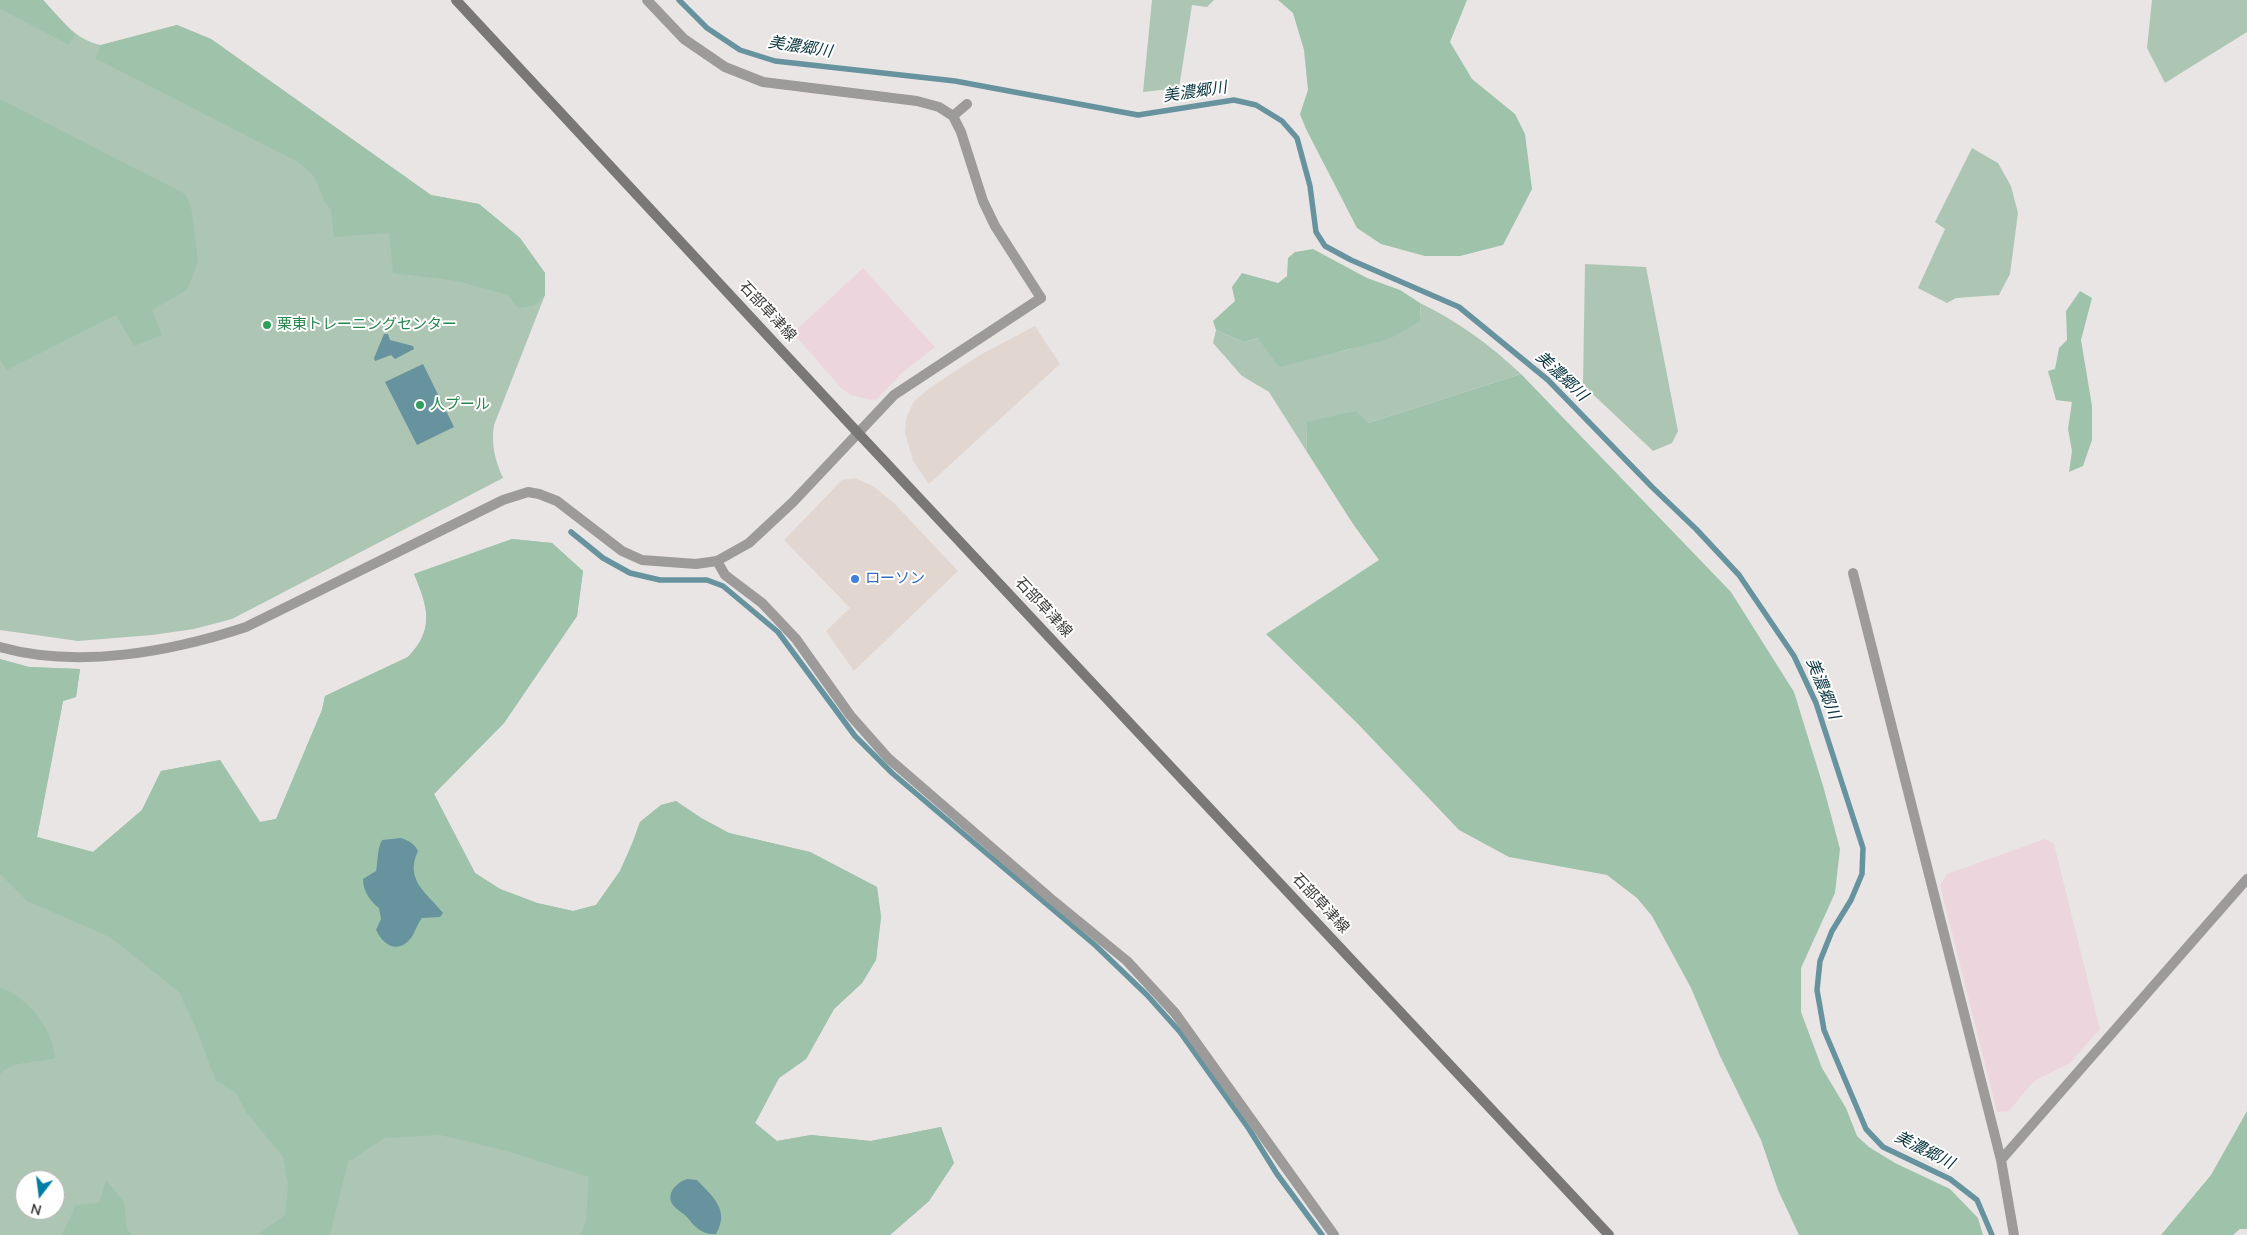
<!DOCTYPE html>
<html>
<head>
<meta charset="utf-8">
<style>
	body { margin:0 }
	#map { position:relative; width:2247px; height:1235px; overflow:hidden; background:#e9e5e4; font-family:"Nunito Sans",sans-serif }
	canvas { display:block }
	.north { position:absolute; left:15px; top:1170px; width:50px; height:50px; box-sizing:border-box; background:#fff; border:1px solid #b1b1b1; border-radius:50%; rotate:195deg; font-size:14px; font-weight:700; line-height:20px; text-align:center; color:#3d3c3b }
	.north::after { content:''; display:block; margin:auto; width:18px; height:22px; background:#007da3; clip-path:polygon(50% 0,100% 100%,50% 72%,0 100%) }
</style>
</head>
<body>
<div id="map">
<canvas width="2247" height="1235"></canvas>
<div class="north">N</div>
</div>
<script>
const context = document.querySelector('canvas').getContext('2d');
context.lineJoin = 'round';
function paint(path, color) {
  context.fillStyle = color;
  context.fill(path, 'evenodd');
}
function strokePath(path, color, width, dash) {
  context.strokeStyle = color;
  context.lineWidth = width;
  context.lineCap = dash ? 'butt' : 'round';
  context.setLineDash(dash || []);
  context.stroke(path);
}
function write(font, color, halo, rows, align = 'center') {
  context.font = font + ' "Nunito Sans","Noto Sans JP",sans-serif';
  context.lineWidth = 4;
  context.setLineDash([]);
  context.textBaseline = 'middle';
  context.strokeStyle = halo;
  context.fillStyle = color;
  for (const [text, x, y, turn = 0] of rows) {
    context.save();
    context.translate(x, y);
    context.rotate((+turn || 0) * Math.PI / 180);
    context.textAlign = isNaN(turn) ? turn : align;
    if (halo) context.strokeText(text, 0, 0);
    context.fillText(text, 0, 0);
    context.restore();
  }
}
const built = new Path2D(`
	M 1035,326 L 1060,364 L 929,484 L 913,461 L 905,432 L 906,419 L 914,401 L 931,387 L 980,355 Z
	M 855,478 L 873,486 L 894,503 L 958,571 L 854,671 L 826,631 L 850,608 L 784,540 L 842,480 Z`);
const industrial = new Path2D(`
	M 863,268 L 935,347 L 903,372 L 877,399 L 870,400 L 851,395 L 841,388 L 793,333 Z
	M 2045,839 L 2054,844 L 2100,1029 L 2070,1063 L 2034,1081 L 2009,1111 L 1997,1112 L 1940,885 L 1947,874 Z`);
const green = new Path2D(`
	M 0,0 L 43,0 C 61,19 75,40 101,45 L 177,25 L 211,39 L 431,195 L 479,204 L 520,238 L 545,273 L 545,295 L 494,425 C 491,445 495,460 503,478 L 232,619 L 194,629 L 152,635 L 78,641 L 0,630 Z
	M 1152,0 L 1214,0 L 1207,7 L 1192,5 L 1179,88 L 1143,92 Z
	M 2152,0 L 2247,0 L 2247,32 L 2165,83 L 2147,48 Z
	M 1972,148 L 1998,163 L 2011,186 L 2018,213 L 2010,274 L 1999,295 L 1956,298 L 1947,303 L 1918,288 L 1945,229 L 1935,222 Z
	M 1585,264 L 1646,267 L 1678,431 L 1672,443 L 1653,451 L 1583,385 Z
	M 1420,303 C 1459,322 1490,345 1521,374 L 1368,423 L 1306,422 L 1307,452 L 1269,392 L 1242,376 L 1213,343 L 1216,330 L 1244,342 L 1258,338 L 1317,356 L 1347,350 L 1421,321 Z
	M 512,539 L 552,543 L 583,571 L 577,616 L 504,723 L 434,794 L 475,873 L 500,889 L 537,903 L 573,911 L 596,905 L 620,871 L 632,844 L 640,822 L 661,805 L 676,801 L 701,818 L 729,833 L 810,852 L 877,887 L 881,917 L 876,960 L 862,983 L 834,1009 L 806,1059 L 779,1078 L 755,1123 L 777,1141 L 811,1135 L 871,1141 L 941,1127 L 954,1163 L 929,1201 L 890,1235 L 0,1235 L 0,659 L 29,667 L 80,669 L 76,697 L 63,701 L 37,837 L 93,852 L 142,810 L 161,771 L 220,760 L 260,822 L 276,819 L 322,710 L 325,696 L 408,657 C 435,629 428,607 414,574 ZM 25,1180 L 55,1180 L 55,1210 L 25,1210 Z`);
const forest = new Path2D(`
	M 0,0 L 43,0 L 75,35 L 69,45 L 0,9 Z
	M 1278,0 L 1467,0 L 1450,42 L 1472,79 L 1515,114 L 1525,134 L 1532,189 L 1503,245 L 1460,256 L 1425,256 L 1381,244 L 1357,228 L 1306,129 L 1300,114 L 1308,90 L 1304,50 L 1293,13 Z
	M 177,25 L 211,39 L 431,195 L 479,204 L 520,238 L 545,273 L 545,295 L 533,306 L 518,308 L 508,295 L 457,281 L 393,273 L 389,233 L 334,237 L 331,209 C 319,198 321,185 311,173 C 308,169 302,166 298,162 L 95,58 L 101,45 Z
	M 0,99 L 185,194 L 191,207 L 198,261 L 187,290 L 152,310 L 162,335 L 134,346 L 116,315 L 7,370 L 0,359 Z
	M 1313,249 L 1367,278 L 1400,290 L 1420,303 L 1421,321 L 1389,339 L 1279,367 L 1258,338 L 1244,342 L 1216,330 L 1213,321 L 1235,301 L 1232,287 L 1242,273 L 1278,283 L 1287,276 L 1288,258 L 1295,252 Z
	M 2080,291 L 2092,298 L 2081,340 L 2092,406 L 2092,440 L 2083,466 L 2069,472 L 2072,451 L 2068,429 L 2072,402 L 2056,400 L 2048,371 L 2055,369 L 2059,348 L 2067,340 L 2066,311 Z
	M 1521,374 L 1731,592 L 1794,692 L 1824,789 L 1840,849 L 1835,893 L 1801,968 L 1801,1012 L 1822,1068 L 1846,1108 L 1857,1136 L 1869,1147 L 1895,1163 L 1950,1189 L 1978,1218 L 1983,1235 L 1799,1235 L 1778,1190 L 1761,1140 L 1720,1056 L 1691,988 L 1652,916 L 1637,898 L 1607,875 L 1509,857 L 1459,830 L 1358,724 L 1266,634 L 1379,560 L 1353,524 L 1307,452 L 1306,422 L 1356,411 L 1368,423 Z
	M 512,539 L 552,543 L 583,571 L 577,616 L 504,723 L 434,794 L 475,873 L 500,889 L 537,903 L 573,911 L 596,905 L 620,871 L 632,844 L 640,822 L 661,805 L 676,801 L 701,818 L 729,833 L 810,852 L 877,887 L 881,917 L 876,960 L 862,983 L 834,1009 L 806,1059 L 779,1078 L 755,1123 L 777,1141 L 811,1135 L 871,1141 L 941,1127 L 954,1163 L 929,1201 L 890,1235 L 580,1235 L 586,1221 L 589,1177 L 507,1151 L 440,1135 L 384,1138 L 348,1162 L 330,1235 L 259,1235 L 260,1233 L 285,1215 L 288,1185 L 283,1157 L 246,1112 L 236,1093 L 216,1081 L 195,1026 L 179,992 L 110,937 L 27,901 L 0,874 L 0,659 L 29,667 L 80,669 L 76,697 L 63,701 L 37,837 L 93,852 L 142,810 L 161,771 L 220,760 L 260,822 L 276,819 L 322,710 L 325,696 L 408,657 C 435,629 428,607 414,574 Z
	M 0,987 C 28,998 53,1028 55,1058 C 36,1064 15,1059 0,1074 Z
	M 2247,1111 L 2247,1229 L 2240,1229 L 2233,1235 L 2161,1235 L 2211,1175 Z
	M 106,1180 L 124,1202 L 127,1230 L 133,1235 L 62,1235 L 76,1205 L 99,1203 Z`);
const water = new Path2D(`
	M 384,334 L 388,334 L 390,340 L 413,346 L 414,349 L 395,359 L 391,355 L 375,361 L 374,358 Z
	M 423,364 L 454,427 L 417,445 L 385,382 Z
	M 401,838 C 409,841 414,843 418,851 C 404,880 427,893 443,913 L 440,917 L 422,918 C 418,923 416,929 413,935 C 400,955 384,947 376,930 L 381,919 L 379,908 C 370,901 363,891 363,879 L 376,871 C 378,861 377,849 382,840 Z
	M 687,1179 L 697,1180 C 713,1197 730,1210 716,1234 C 700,1235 694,1225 685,1215 C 681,1212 676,1209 673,1205 C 665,1194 677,1182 687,1179 Z`);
const stream = new Path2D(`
	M 679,0 L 707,28 L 740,50 L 775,61 L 955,81 L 1138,115 L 1234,100 L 1256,105 L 1282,121 L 1297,138 L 1310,186 L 1316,232 L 1325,246 L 1351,260 L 1459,307 L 1548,380 L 1652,487 L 1696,529 L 1739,575 L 1794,656 L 1816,703 L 1863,848 L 1862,874 L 1851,900 L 1832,931 L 1820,961 L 1817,990 L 1824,1030 L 1866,1129 L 1883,1147 L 1950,1179 L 1977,1200 L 1992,1235
	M 571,532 L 603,558 L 630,573 L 660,580 L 707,580 L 723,586 L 778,632 L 855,736 L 892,773 L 972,841 L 1095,945 L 1147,995 L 1180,1032 L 1249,1129 L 1277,1174 L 1322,1235`);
const minor = new Path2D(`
	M 647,0 L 684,39 L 725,67 L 763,82 L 917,101 L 939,107 L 953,116 L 961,132 L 983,201 L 995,226 L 1041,298
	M 953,116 L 967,104
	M 717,561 L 725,575 L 762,603 L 796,639 L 850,715 L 888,758 L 1050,898 L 1127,961 L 1175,1013 L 1334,1235
	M 1853,573 L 2001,1160 L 2014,1235
	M 2001,1160 L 2247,879`);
const tertiary = new Path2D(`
	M 0,647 C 78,669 170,652 246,627 L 503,500 L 528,492 L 539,494 L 557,501 L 622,551 L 642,560 L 696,564 L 717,561 L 749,543 L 793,502 L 894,395 L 1041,298`);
const secondary = new Path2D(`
	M 456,0 L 859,434 L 1609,1235`);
const markers = [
	[267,325,5,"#2e9e5b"],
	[420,405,5,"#2e9e5b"],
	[855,579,5,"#3f7fe0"]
];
const streetNames = [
	["石部草津線",767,312,47],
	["石部草津線",1043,608,47],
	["石部草津線",1320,904,47]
];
const leisureNames = [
	["栗東トレーニングセンター",277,325],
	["人プール",430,405]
];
const shopNames = [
	["ローソン",865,579]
];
const waterNames = [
	["美濃郷川",800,48,9],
	["美濃郷川",1195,93,-8],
	["美濃郷川",1561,377,43],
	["美濃郷川",1822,689,68],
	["美濃郷川",1924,1151,27]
];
paint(built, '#e2d6d1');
paint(industrial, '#edd5de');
paint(green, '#adc6b4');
paint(forest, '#9fc2aa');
paint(water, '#67939f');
strokePath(stream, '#67939f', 5.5);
strokePath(minor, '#9c9b9a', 10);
strokePath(tertiary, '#9c9b9a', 10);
strokePath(secondary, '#797876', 10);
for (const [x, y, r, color] of markers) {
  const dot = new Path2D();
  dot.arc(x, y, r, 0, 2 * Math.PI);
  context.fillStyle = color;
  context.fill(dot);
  strokePath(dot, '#fff', 2);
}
write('15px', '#3d3c3b', '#fff', streetNames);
write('15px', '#27864d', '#fff', leisureNames, 'left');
write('15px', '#366cbe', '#fff', shopNames, 'left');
write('italic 16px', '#08343e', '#fff', waterNames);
</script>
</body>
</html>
